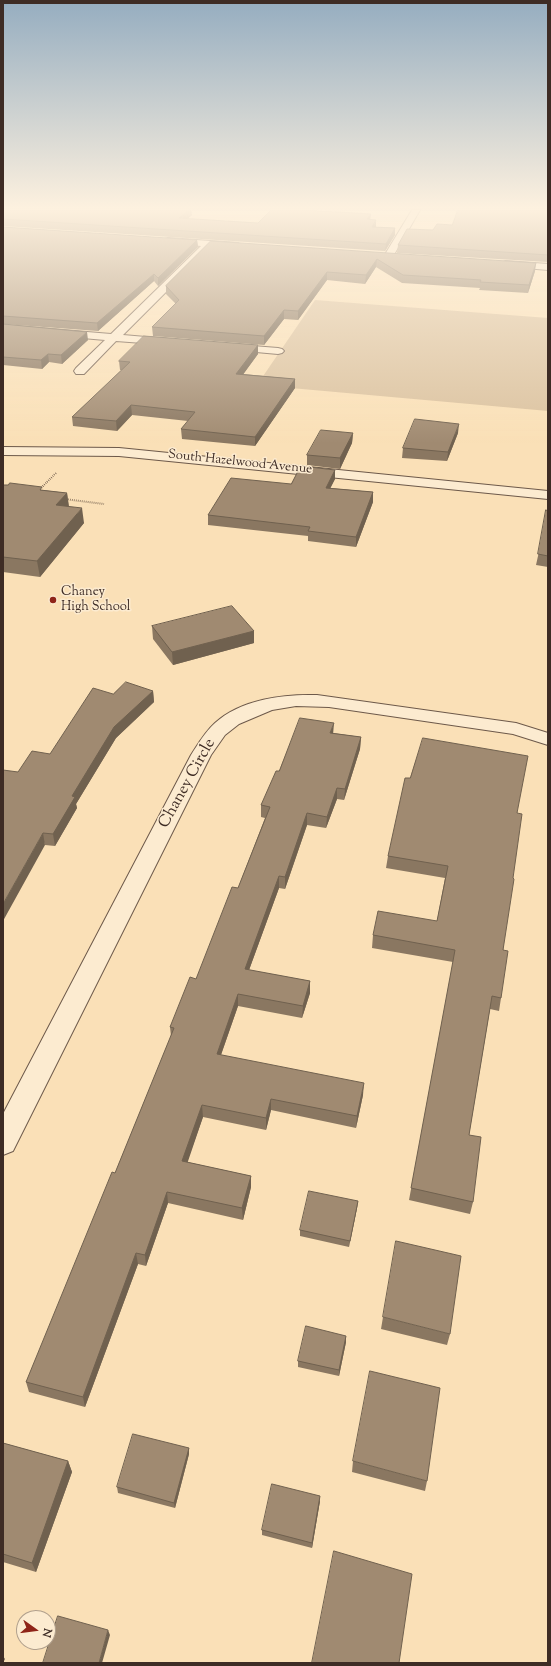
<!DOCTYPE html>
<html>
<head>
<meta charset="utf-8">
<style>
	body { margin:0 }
	#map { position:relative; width:551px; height:1666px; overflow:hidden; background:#fae0b7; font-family:"Sorts Mill Goudy",serif }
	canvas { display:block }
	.frame { position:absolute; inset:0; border:4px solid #3e2c25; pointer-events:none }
	.north { position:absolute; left:16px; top:1610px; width:40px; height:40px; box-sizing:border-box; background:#fcebd0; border:1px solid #b09f8c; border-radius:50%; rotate:104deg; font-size:11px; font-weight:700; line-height:16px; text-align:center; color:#3e2c25 }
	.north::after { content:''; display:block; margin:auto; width:14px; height:18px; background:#8f2418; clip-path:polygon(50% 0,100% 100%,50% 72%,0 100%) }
</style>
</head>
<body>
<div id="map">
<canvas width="551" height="1666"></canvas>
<div class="frame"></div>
<div class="north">N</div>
</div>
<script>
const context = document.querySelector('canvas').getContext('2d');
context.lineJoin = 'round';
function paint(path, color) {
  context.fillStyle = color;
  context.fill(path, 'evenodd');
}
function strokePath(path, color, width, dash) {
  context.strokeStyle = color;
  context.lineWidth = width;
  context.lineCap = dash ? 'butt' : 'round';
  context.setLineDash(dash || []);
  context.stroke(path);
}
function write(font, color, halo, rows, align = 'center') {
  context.font = font + ' "Sorts Mill Goudy",serif';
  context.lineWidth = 3;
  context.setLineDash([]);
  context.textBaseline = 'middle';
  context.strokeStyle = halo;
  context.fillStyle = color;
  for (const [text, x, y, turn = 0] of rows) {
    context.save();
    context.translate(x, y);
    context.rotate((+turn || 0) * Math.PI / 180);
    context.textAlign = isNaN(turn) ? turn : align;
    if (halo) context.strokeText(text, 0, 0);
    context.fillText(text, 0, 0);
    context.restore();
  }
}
const green = new Path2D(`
	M 315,300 L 548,318 L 548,411 L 257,385 Z`);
const path = new Path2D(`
	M 40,489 L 56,473
	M 64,499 L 104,504`);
const minor = new Path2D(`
	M 412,210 L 420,210 L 392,258 L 386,258 L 384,256 Z
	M 168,238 L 238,243 L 243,246 L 238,249 L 211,247 L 123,335 L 169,339 L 173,340 L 175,342 L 173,344 L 169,345 L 116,341 L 84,374 L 76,374 L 74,371 L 76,368 L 105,340 L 3,331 L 3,325 L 111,334 L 201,246 L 165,243 L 163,241 L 165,239 Z
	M 505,261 L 548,264 L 548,270 L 502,266 L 500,264 Z
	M 227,344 L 278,348 L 282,349 L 284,351 L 282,353 L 278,354 L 223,349 L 221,347 L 223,345 Z
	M 3,447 L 119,448 L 548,491 L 548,499 L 119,456 L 3,455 Z
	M 317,695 L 516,723 L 548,733 L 548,745 L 513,734 L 329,707 L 296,706 L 272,710 L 239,724 L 225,735 L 211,755 L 13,1151 L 3,1155 L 3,1114 L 191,755 C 198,744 205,732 215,723 C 241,699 284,694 317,695 Z`);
const wall = new Path2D(`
	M 3,210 L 191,210 L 192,215 L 187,219 L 258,223 L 371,214 L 370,219 L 376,227 L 395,228 L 395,235 L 385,251 L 3,226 Z
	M 548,210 L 548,262 L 397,253 L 398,245 L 433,230 L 452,225 Z
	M 3,227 L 197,240 L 198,247 L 158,286 L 154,281 L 98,331 L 3,324 Z
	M 211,241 L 535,271 L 528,293 L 479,290 L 480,288 L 402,283 L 376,267 L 365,284 L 327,280 L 298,320 L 284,319 L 264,345 L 153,336 L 152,327 L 176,304 L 166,294 L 166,286 Z
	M 3,324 L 88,340 L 62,364 L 49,362 L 42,369 L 3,365 Z
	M 258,345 L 258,354 L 243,374 L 295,379 L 295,388 L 255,446 L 182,439 L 181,429 L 188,421 L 132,415 L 117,431 L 73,426 L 72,417 L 122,370 L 120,370 L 119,361 Z
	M 353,433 L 352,443 L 340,469 L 307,465 L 307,455 Z
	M 458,433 L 447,461 L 402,458 L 403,448 Z
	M 335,470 L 335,479 L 330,488 L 373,492 L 373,502 L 356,547 L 308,541 L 308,536 L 208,525 L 208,515 L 291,484 Z
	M 3,485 L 67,493 L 69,507 L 84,523 L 40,577 L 3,572 Z
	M 548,511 L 548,567 L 536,565 Z
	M 152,626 L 254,631 L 254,643 L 173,665 L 153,639 Z
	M 153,691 L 154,702 L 116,738 L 76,804 L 77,808 L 55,846 L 45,845 L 18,772 L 50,754 L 113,694 Z
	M 333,733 L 361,737 L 360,749 L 344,800 L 337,799 L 326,828 L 307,825 L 285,889 L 279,888 L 249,970 L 310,981 L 310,993 L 302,1018 L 238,1006 L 221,1055 L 363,1095 L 356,1128 L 271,1110 L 266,1130 L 203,1117 L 187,1162 L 251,1176 L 251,1187 L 243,1220 L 168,1203 L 146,1266 L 138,1264 L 85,1407 L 29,1392 L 26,1382 L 115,1173 L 171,1036 L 170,1027 L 196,979 L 238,888 L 265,818 L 261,817 L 261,805 L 279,771 Z
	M 517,813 L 503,950 L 501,998 L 499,1011 L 490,1009 L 469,1135 L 473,1202 L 470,1214 L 409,1200 L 453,962 L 372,948 L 373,935 L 437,921 L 445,878 L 386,868 L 388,856 Z
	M 358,1201 L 357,1208 L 349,1247 L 300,1236 L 300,1230 Z
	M 383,1317 L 450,1334 L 447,1345 L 381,1329 Z
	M 346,1336 L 346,1342 L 339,1376 L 298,1367 L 298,1361 Z
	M 3,1443 L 68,1461 L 72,1472 L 36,1572 L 3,1562 Z
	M 189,1448 L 189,1454 L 175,1508 L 118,1493 L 117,1487 Z
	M 353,1461 L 427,1481 L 425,1491 L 352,1472 Z
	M 320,1501 L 312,1548 L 262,1535 L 262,1530 Z`);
const shadedWall = new Path2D(`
	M 189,210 L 191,210 L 192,215 L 180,225 L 179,218 Z
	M 371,214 L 370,221 L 367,219 Z
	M 376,220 L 376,227 L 372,227 Z
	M 395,228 L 395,235 L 385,251 L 386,244 Z
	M 197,240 L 198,247 L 158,286 L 158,278 Z
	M 377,259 L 376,267 L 365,284 L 366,275 Z
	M 536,263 L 535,271 L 528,293 L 529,285 Z
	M 327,272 L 327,280 L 298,320 L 298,311 Z
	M 154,274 L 154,281 L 98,331 L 97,323 Z
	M 284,310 L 284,319 L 264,345 L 264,336 Z
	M 87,332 L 88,340 L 62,364 L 61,355 Z
	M 258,345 L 258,354 L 237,383 L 236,374 Z
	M 48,354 L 49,362 L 42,369 L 41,360 Z
	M 295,379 L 295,388 L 255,446 L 255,437 Z
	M 131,405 L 132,415 L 117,431 L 116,421 Z
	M 459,424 L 458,433 L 447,461 L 448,452 Z
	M 353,433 L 352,443 L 340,469 L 340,458 Z
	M 335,470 L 335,479 L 326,497 L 326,488 Z
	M 373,492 L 373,502 L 356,547 L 356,537 Z
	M 67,493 L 69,508 L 56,505 Z
	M 82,508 L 84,523 L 40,577 L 37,561 Z
	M 254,631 L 254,643 L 173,665 L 172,652 Z
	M 153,691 L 154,702 L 116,738 L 76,804 L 77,808 L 55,846 L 53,834 L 72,796 L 114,727 Z
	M 334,723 L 333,735 L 330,733 Z
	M 361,737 L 360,749 L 344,800 L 345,789 Z
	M 337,788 L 337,799 L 326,828 L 327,817 Z
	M 307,813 L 307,825 L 285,889 L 285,877 Z
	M 43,833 L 45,845 L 3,921 L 3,904 Z
	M 279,876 L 279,888 L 245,981 L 245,969 Z
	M 310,981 L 310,993 L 302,1018 L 303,1006 Z
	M 238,994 L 238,1006 L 217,1066 L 217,1054 Z
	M 364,1083 L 363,1095 L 356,1128 L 357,1116 Z
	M 271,1099 L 271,1110 L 266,1130 L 266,1118 Z
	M 202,1105 L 203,1117 L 184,1173 L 182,1161 Z
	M 251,1176 L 251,1187 L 243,1220 L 242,1208 Z
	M 167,1192 L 168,1203 L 146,1266 L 145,1255 Z
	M 358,1201 L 357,1208 L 349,1247 L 350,1241 Z
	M 136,1253 L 138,1264 L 85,1407 L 83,1397 Z
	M 346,1336 L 346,1342 L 339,1376 L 339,1370 Z
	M 189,1448 L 189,1454 L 175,1508 L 174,1503 Z
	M 68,1461 L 72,1472 L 36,1572 L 32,1563 Z
	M 320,1496 L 320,1501 L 312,1548 L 312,1543 Z
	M 108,1630 L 110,1635 L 102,1663 L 99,1663 Z
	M 3,1656 L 5,1659 L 3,1663 Z`);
const building = new Path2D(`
	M 3,210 L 189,210 L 179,218 L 258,223 L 271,210 L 304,210 L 371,214 L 367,219 L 376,220 L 372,227 L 395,228 L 386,244 L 3,219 Z
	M 458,210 L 548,210 L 548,255 L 398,245 L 407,229 L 433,230 L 437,224 L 452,225 Z
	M 3,227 L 197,240 L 158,278 L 154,274 L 97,323 L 3,316 Z
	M 211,241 L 536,263 L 529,285 L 480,282 L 481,280 L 403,275 L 377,259 L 366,275 L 327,272 L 298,311 L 284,310 L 264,336 L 152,327 L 179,300 L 166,286 Z
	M 3,324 L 87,332 L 61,355 L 48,354 L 41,360 L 3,357 Z
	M 144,336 L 258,345 L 236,374 L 295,379 L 255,437 L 181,429 L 195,412 L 131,405 L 116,421 L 72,417 L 130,362 L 119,361 Z
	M 415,419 L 459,424 L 448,452 L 403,448 Z
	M 321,430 L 353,433 L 340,458 L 307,455 Z
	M 301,466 L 335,470 L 326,488 L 373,492 L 356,537 L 308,531 L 310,527 L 208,515 L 231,478 L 291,484 Z
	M 10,483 L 42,487 L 40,490 L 67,493 L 56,505 L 82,508 L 37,561 L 3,557 L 3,485 L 8,485 Z
	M 546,510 L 548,511 L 548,556 L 538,554 Z
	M 232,606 L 254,631 L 172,652 L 152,626 Z
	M 126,682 L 153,691 L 114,727 L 72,796 L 75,797 L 53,834 L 43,833 L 3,904 L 3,770 L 18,772 L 32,751 L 50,754 L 93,688 L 113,694 Z
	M 300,718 L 334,723 L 330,733 L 361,737 L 345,789 L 337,788 L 327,817 L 307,813 L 285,877 L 279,876 L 245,969 L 310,981 L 303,1006 L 238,994 L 217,1054 L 364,1083 L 357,1116 L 271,1099 L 266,1118 L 202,1105 L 182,1161 L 251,1176 L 242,1208 L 167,1192 L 145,1255 L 136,1253 L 83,1397 L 26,1382 L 112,1172 L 115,1173 L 174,1028 L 170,1027 L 190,977 L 196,979 L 232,887 L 238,888 L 270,807 L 261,805 L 276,771 L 279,771 Z
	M 423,738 L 528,756 L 517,813 L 522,814 L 513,878 L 514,879 L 503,950 L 508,951 L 501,998 L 492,996 L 469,1135 L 481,1137 L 473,1202 L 411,1188 L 455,950 L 373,935 L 378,911 L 437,921 L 448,866 L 388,856 L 405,778 L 410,778 Z
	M 309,1191 L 358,1201 L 350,1241 L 300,1230 Z
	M 396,1241 L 461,1256 L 450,1334 L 383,1317 Z
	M 306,1326 L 346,1336 L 339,1370 L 298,1361 Z
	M 370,1371 L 440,1388 L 427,1481 L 353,1461 Z
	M 133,1434 L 189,1448 L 174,1503 L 117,1487 Z
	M 3,1443 L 68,1461 L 32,1563 L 3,1554 Z
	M 272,1484 L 320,1496 L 312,1543 L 262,1530 Z
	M 334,1551 L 412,1574 L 399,1663 L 312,1663 Z
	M 58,1616 L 108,1630 L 99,1663 L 43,1663 Z`);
const markers = [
	[53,600,4,"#8f2418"]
];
const farStreetnames = [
	["South Hazelwood Avenue",240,463,6]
];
const farPoinames = [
	["Chaney",61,593],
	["High School",61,608]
];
const streetNames = [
	["Chaney Circle",188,784,-61]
];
paint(green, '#dac19e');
strokePath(minor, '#6d594a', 2);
strokePath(path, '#3e2c25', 2, [0.5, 1.5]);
paint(minor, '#fcebd0');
paint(wall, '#8a7761');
paint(shadedWall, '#70614f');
paint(building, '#a08a71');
strokePath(building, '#70614f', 1);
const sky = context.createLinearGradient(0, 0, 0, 443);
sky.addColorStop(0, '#95adc0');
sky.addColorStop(0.47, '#fdf1df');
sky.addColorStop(1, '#fdf1df00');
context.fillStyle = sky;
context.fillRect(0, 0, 551, 443);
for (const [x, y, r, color] of markers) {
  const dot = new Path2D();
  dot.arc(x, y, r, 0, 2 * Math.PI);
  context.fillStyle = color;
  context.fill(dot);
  strokePath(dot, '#fcebd0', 1.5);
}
write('13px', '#3e2c25', '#fcebd0', farStreetnames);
write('13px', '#3e2c25', '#fcebd0', farPoinames, 'left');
write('16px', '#3e2c25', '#fcebd0', streetNames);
</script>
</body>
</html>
